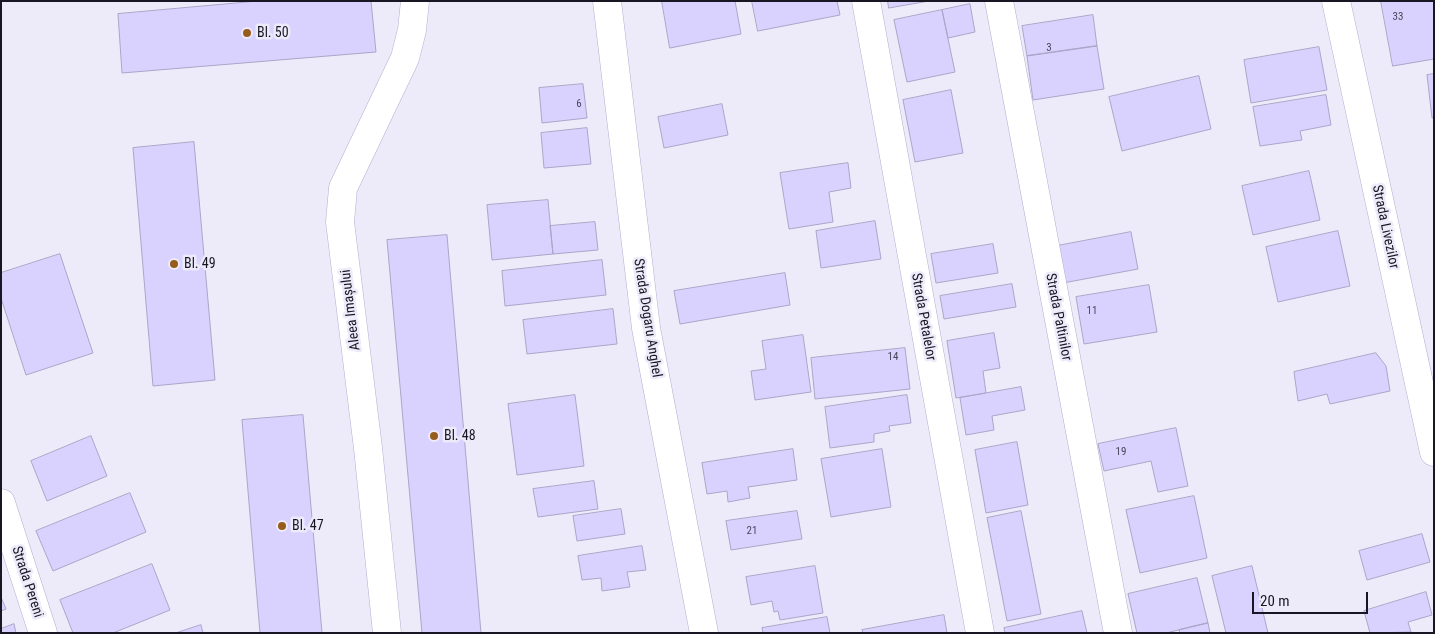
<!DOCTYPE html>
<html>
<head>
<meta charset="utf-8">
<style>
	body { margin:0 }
	#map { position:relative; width:1435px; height:634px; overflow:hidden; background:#edebfa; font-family:"Roboto Condensed",sans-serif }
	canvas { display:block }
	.frame { position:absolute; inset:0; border:2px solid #191623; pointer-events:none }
	.scale { position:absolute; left:1252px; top:592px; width:116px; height:22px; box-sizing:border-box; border:2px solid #191623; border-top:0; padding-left:6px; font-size:15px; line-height:18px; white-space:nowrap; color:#191623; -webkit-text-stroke:4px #edebfa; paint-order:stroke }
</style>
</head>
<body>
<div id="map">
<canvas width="1435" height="634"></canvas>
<div class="frame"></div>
<div class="scale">20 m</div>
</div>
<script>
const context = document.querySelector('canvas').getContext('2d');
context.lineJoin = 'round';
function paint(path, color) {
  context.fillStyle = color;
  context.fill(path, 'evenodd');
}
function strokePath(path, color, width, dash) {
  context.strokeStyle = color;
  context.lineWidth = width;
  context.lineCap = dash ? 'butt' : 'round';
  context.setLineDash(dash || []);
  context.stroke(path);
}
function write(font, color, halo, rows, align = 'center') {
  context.font = font + ' "Roboto Condensed",sans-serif';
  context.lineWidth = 5;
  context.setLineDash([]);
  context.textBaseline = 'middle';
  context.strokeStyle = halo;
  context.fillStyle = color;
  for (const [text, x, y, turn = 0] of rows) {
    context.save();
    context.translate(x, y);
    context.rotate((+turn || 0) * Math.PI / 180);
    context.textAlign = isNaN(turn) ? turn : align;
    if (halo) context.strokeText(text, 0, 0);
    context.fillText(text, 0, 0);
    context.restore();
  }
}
const building = new Path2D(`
	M 258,1 L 371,1 L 376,52 L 122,73 L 118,14 Z
	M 662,1 L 735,1 L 741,34 L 670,48 Z
	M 752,1 L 837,1 L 840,15 L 758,31 Z
	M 888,1 L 929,1 L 889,8 Z
	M 1381,1 L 1434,1 L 1434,59 L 1393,66 Z
	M 970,4 L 975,32 L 948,38 L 942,10 Z
	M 942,10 L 955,72 L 907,82 L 894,20 Z
	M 1093,15 L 1097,46 L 1027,56 L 1022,26 Z
	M 1097,46 L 1104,89 L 1033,100 L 1027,56 Z
	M 1319,47 L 1327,90 L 1251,103 L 1244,60 Z
	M 1434,74 L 1434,118 L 1432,118 L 1427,75 Z
	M 1199,76 L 1211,129 L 1122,151 L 1109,97 Z
	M 583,84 L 587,118 L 542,123 L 539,88 Z
	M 951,90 L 963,153 L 915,162 L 903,100 Z
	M 1326,95 L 1331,125 L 1300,131 L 1302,140 L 1260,146 L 1253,107 Z
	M 722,104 L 728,135 L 664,148 L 658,117 Z
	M 587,128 L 591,164 L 544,168 L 541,133 Z
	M 194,142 L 215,380 L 153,386 L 133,148 Z
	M 848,163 L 851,188 L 829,192 L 833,222 L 789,229 L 780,173 Z
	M 1309,171 L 1320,220 L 1253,235 L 1242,186 Z
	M 548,200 L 553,254 L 492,260 L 487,205 Z
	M 875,221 L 881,259 L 821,268 L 816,231 Z
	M 595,222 L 598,250 L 553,254 L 550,226 Z
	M 1338,231 L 1350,286 L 1278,302 L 1266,247 Z
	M 1131,232 L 1138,269 L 1063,283 L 1057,246 Z
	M 447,235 L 481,633 L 422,633 L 387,240 Z
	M 993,244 L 998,273 L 936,283 L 931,254 Z
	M 60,254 L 93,353 L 26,375 L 1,298 L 1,273 Z
	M 602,260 L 606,295 L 505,306 L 502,271 Z
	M 785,273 L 790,305 L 680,324 L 674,291 Z
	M 1012,284 L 1016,307 L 944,319 L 940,296 Z
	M 1149,285 L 1157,332 L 1084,344 L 1076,297 Z
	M 613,309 L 617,344 L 527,354 L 523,320 Z
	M 994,333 L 1000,368 L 983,371 L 986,393 L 956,398 L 947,341 Z
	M 803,335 L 811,392 L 755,400 L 751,371 L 766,369 L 762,341 Z
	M 905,348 L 910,389 L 815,399 L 811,358 Z
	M 1376,353 L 1386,366 L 1390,391 L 1330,404 L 1327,394 L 1298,401 L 1294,372 Z
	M 1021,387 L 1025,410 L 992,416 L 994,430 L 966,435 L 960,398 Z
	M 575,395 L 584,466 L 517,475 L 508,404 Z
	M 907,395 L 911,423 L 889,426 L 890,431 L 874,434 L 874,442 L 830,448 L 825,407 Z
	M 303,415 L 322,633 L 260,633 L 242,420 Z
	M 1176,428 L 1188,486 L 1158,492 L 1151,461 L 1104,471 L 1098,444 Z
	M 91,436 L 107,476 L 47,501 L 31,461 Z
	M 1017,442 L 1028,505 L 986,513 L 975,450 Z
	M 793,449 L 797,480 L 748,487 L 750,498 L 728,502 L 727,491 L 707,494 L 702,463 Z
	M 882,449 L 891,507 L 831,517 L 821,459 Z
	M 594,481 L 598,509 L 538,517 L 533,489 Z
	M 130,493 L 146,532 L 53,571 L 36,531 Z
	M 1194,496 L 1207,558 L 1140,573 L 1126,510 Z
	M 621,509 L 625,534 L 577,541 L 573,516 Z
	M 797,511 L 802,539 L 731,550 L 726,521 Z
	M 1021,511 L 1041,614 L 1007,621 L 987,518 Z
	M 1422,534 L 1430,562 L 1367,580 L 1359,551 Z
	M 642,546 L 646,570 L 627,572 L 630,587 L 602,591 L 601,578 L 582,580 L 578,556 Z
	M 152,564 L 170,610 L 113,633 L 73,633 L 60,600 Z
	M 815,566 L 823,613 L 780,620 L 778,611 L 774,612 L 772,601 L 751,605 L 746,577 Z
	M 1252,566 L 1268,633 L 1226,633 L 1212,576 Z
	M 1197,578 L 1208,623 L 1166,633 L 1137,633 L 1128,594 Z
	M 1426,592 L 1432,615 L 1408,622 L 1411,632 L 1370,633 L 1364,611 Z
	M 1,597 L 6,609 L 1,611 Z
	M 1082,611 L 1087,633 L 1005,633 L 1004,628 Z
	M 944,615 L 947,633 L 863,633 L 862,630 Z
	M 827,617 L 830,633 L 763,633 L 762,628 Z
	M 1208,623 L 1210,633 L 1180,633 L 1179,630 Z
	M 14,624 L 16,633 L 1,633 L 1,629 Z
	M 201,625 L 203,633 L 176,633 Z`);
const minor = new Path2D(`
	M 607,1 L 646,328 L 704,633
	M 866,1 L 980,633
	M 999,1 L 1118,633
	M 1336,1 L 1434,452
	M 1,503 L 43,633
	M 387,633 L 368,448 L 340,222 L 343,188 L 405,58 L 412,30 L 415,1`);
const markers = [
	[247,33,5,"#985b1e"],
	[174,264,5,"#985b1e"],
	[434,436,5,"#985b1e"],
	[282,526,5,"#985b1e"]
];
const numberNames = [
	["33",1398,17],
	["3",1049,48],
	["6",579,104],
	["11",1092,311],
	["14",893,357],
	["19",1121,452],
	["21",752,531]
];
const poiNames = [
	["Bl. 50",257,33],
	["Bl. 49",184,264],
	["Bl. 48",444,436],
	["Bl. 47",292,526]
];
const streetNames = [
	["Strada Livezilor",1385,227,78],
	["Aleea Imașului",351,310,-97],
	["Strada Petalelor",923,317,80],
	["Strada Paltinilor",1058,317,79],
	["Strada Dogaru Anghel",647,318,81],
	["Strada Pereni",27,582,72]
];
paint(building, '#d9d2fe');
strokePath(building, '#aba5c8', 1);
strokePath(minor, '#b3add0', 29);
strokePath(minor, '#fff', 28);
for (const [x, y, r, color] of markers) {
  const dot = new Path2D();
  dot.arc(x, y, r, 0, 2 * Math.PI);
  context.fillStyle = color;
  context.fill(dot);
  strokePath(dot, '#edebfa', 2);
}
write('11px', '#49455a', null, numberNames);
write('14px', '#191623', '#edebfa', poiNames, 'left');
write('14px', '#191623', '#edebfa', streetNames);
</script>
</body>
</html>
